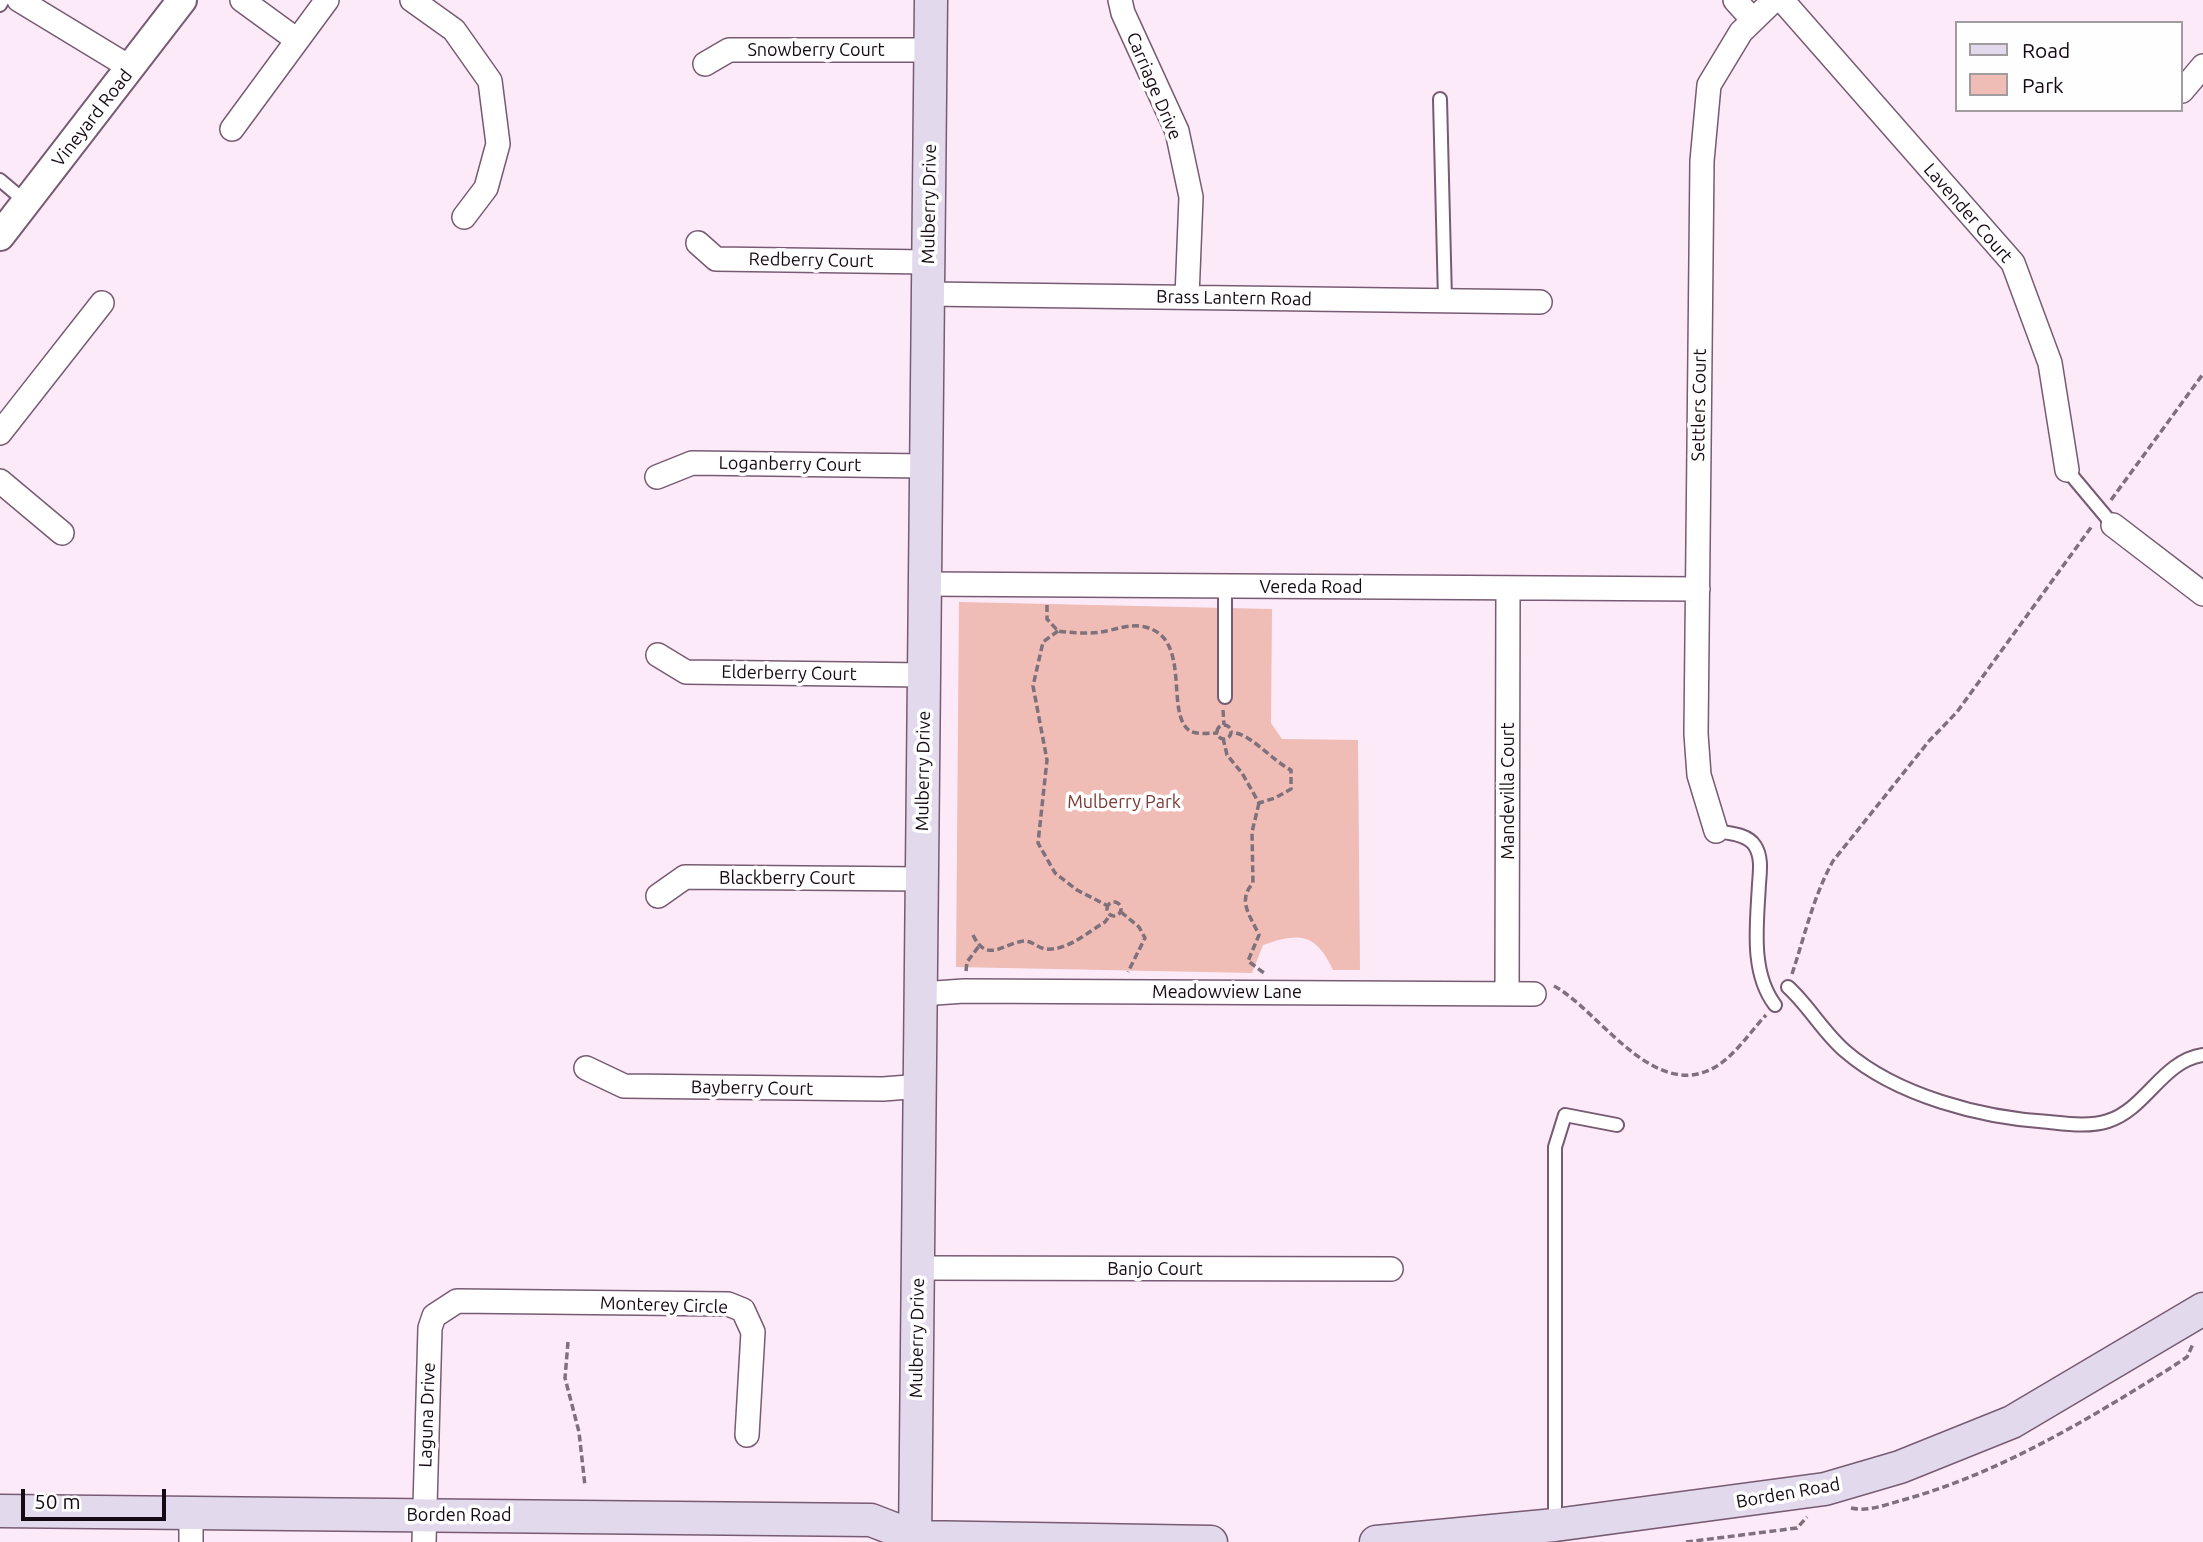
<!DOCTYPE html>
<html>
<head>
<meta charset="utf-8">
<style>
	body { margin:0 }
	#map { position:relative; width:2203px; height:1542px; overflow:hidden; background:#fdeaf9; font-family:Ubuntu,sans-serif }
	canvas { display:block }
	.legend { position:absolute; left:1955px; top:21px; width:228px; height:91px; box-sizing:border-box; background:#fefefe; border:2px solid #a19ca0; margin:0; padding:9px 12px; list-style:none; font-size:21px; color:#150a13 }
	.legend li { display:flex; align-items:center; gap:14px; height:35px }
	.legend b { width:35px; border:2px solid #a19ca0 }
	.scale { position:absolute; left:21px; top:1489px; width:145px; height:32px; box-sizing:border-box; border:4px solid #150a13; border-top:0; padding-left:9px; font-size:21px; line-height:24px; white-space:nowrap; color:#150a13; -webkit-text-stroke:5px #fefefe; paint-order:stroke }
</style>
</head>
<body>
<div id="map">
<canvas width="2203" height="1542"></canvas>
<ul class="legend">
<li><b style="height:9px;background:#e2d9ec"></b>Road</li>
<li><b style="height:19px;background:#efbcb6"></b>Park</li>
</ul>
<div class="scale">50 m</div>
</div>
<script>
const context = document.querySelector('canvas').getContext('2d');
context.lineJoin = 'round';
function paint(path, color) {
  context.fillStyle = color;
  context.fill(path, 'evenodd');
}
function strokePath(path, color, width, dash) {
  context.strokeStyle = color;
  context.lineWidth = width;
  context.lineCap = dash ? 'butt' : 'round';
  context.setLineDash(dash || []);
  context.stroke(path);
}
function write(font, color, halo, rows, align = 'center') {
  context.font = font + ' Ubuntu,sans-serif';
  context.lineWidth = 7;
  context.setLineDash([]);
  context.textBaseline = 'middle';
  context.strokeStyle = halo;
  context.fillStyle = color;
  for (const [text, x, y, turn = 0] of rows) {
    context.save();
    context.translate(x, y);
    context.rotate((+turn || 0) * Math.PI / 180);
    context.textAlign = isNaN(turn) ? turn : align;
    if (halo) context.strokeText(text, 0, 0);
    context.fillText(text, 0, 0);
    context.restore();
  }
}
const green = new Path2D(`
	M 959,602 L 1272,609 L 1271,723 L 1282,739 L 1358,740 L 1360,970 L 1333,970 C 1316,933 1299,932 1263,945 L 1252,973 L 956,967 Z`);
const path = new Path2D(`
	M 2111,500 L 2203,374
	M 1047,605 L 1047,619 L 1058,631 C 1072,633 1087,634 1101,632 C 1114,630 1132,623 1145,627 C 1193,638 1164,714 1190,731 C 1197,735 1210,733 1218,733
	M 1058,631 L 1043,642 L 1033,686 L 1047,760 L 1038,843 L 1055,873 L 1077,890 L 1108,906
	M 1223,710 L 1224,725
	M1217 732a7 7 0 1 1 14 0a7 7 0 1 1-14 0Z
	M 1223,738 L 1227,755 L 1242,773 L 1259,803 L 1275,798 L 1291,789 L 1291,770 C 1271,760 1252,734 1231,732
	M 1259,803 L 1252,832 L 1253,883 C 1237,901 1250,915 1259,935 L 1248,961 L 1264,973
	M1107 909a7 7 0 1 1 14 0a7 7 0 1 1-14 0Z
	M 1121,912 L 1139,927 L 1145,938 L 1128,972
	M 973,935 C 987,965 1005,942 1025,941 C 1032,941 1038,948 1046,949 C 1067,951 1088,932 1105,922 L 1110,915
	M 966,971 L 967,962 L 979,946
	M 1792,974 C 1805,935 1813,897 1833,861 L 1929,741 L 1957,712 L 2092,526
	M 1554,986 C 1597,1009 1649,1095 1707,1071 C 1731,1062 1749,1033 1766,1015
	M 568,1342 L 565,1378 L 579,1432 L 585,1486
	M 1851,1508 C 1869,1512 1884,1505 1903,1500 C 2000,1473 2087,1420 2172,1367 L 2187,1357 L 2193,1344
	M 1686,1542 L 1797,1528 L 1807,1517`);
const service = new Path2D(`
	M 0,5 L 3,0
	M 1440,99 L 1445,300
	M 0,180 L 26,202
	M 2067,470 L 2113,525
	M 1225,586 L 1225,697
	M 1716,831 C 1728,833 1748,834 1755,846 C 1762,857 1760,871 1759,884 C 1757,924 1750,972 1775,1005
	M 1788,987 C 1809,1006 1823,1032 1845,1051 C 1897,1096 1982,1118 2049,1122 C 2068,1124 2089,1127 2108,1121 C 2146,1109 2162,1061 2203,1055
	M 1555,1525 L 1555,1147 L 1565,1115 L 1617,1125`);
const minor = new Path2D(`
	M 19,0 L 131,68
	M 242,0 L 297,40
	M 412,0 L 454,30 L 490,81 L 498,144 L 486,188 L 464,217
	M 1120,0 L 1123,13 L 1177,131 L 1191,197 L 1187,297
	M 1735,0 L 1753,20
	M 1782,0 L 2013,263 L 2050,363 L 2067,470
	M 705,64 L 729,50 L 930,50
	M 2182,91 L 2203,66
	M 232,129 L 327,0
	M 698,243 L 716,259 L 928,262
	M 928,294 L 1540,302
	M 0,433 L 102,303
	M 657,477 L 692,463 L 926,466
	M 0,481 L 62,533
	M 2113,525 L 2203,594
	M 925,584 L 1698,589
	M 658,655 L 686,672 L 924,675
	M 1716,831 L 1699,775 L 1696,734 L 1702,161 L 1709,85 L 1741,32 L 1774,0
	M 658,896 L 685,877 L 922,879
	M 921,994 L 964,991 L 1534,994
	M 1507,994 L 1508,588
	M 586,1068 L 624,1086 L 883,1089 L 922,1086
	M 918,1268 L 1391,1269
	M 191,1513 L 191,1542
	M 424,1542 L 430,1328 L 434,1316 L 457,1301 L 728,1304 L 743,1310 L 753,1332 L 747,1435`);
const tertiary = new Path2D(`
	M 0,236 L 182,0`);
const secondary = new Path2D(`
	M 0,1511 L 871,1520 L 915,1537 L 1211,1542
	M 915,1542 L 931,0
	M 1376,1542 L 1555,1525 L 1825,1489 L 1900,1467 L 2012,1422 L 2203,1309`);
const streetNames = [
	["Snowberry Court",816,50],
	["Carriage Drive",1154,86,67],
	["Vineyard Road",92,118,-52],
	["Mulberry Drive",929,204,-89],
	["Lavender Court",1968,213,49],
	["Redberry Court",811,260,1],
	["Brass Lantern Road",1234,298,1],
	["Settlers Court",1699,405,-89],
	["Loganberry Court",790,464,1],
	["Vereda Road",1311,587],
	["Elderberry Court",789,673,1],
	["Mulberry Drive",923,771,-89],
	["Mandevilla Court",1508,791,-90],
	["Blackberry Court",787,878],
	["Meadowview Lane",1227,992],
	["Bayberry Court",752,1088,1],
	["Banjo Court",1155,1269],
	["Monterey Circle",664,1305,2],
	["Mulberry Drive",917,1338,-89],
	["Laguna Drive",427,1415,-88],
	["Borden Road",1788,1493,-10],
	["Borden Road",459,1515]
];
const parkNames = [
	["Mulberry Park",1124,802]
];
paint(green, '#efbcb6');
strokePath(service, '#775b72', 16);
strokePath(minor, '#775b72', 26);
strokePath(tertiary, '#775b72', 32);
strokePath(secondary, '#775b72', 35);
strokePath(path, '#7f717c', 3.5, [7, 3.5]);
strokePath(service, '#fff', 12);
strokePath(minor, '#fff', 23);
strokePath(tertiary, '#fff', 28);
strokePath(secondary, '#e2d9ec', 32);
write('18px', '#150a13', '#fefefe', streetNames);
write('18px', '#7a3a35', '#fefefe', parkNames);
</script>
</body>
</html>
